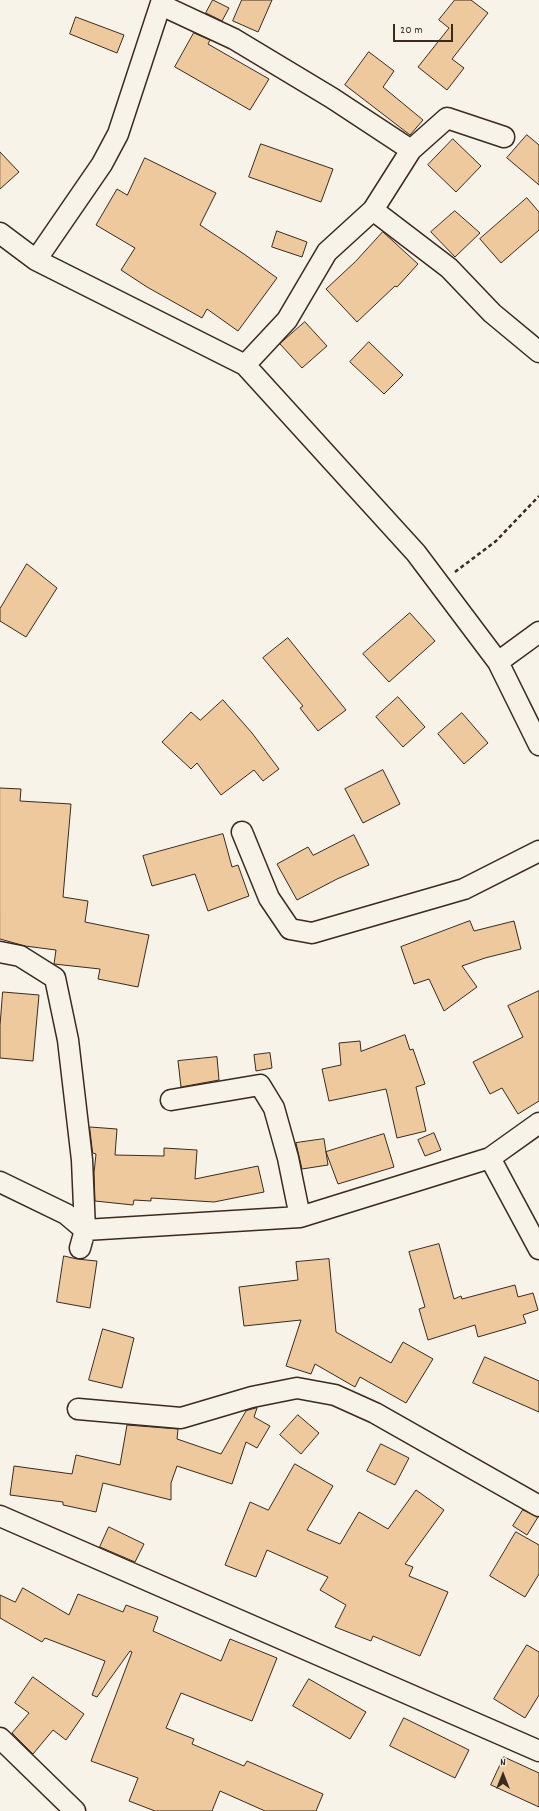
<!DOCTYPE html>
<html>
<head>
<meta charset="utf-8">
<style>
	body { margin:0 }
	#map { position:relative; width:539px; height:1811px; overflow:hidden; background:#f7f3e8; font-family:Dekko,sans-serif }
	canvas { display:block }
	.north { position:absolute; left:483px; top:1755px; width:40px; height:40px; -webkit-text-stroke:3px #f7f3e8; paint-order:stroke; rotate:0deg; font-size:11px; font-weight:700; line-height:16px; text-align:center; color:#3b2a1e }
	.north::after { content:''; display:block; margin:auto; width:14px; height:18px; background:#3b2a1e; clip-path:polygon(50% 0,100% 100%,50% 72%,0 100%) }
	.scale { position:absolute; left:393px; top:24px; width:60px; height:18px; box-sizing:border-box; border:2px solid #3b2a1e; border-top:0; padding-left:5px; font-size:12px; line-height:14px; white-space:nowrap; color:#3b2a1e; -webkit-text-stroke:3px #f7f3e8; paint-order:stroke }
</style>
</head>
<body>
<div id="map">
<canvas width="539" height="1811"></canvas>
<div class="north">N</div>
<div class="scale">20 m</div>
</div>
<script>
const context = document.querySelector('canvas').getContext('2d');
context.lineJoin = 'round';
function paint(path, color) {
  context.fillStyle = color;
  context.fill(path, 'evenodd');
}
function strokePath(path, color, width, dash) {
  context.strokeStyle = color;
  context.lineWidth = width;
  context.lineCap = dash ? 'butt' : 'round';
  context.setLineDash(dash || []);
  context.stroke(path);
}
const building = new Path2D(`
	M 213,0 L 229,8 L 222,21 L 206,13 Z
	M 242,0 L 272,0 L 258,32 L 233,21 Z
	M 455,0 L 471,0 L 488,13 L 452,59 L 464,68 L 447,90 L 418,67 L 449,28 L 439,20 Z
	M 76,17 L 124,35 L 117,53 L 70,34 Z
	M 194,33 L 210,40 L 208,44 L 269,79 L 250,110 L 175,67 Z
	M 369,52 L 394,71 L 383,87 L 423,120 L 410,135 L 345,85 Z
	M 527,135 L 539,145 L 539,185 L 507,158 Z
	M 453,139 L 481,166 L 456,192 L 428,165 Z
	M 261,144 L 333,169 L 321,202 L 249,177 Z
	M 0,152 L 19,172 L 0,189 Z
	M 145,158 L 216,193 L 200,225 L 244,254 L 277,278 L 238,331 L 207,309 L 202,318 L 147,287 L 121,270 L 135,248 L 96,225 L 117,189 L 127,195 Z
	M 527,198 L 539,212 L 539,230 L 501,263 L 480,239 Z
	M 455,211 L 480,233 L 455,257 L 431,232 Z
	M 277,231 L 307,242 L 302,257 L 272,247 Z
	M 383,232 L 418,264 L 397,287 L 395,286 L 357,322 L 326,289 L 355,262 Z
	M 305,322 L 327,346 L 302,368 L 280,344 Z
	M 369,342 L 403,375 L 384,394 L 350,362 Z
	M 27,564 L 57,588 L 26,637 L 0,621 L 0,609 Z
	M 410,613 L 435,641 L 389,682 L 363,654 Z
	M 288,638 L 346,710 L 318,731 L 300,708 L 303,706 L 263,658 Z
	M 398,697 L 425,727 L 403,747 L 376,717 Z
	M 223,700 L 252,733 L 279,769 L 263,781 L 254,770 L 221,795 L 197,763 L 191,769 L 162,742 L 191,712 L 200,720 Z
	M 462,713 L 488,743 L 464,764 L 438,734 Z
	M 383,770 L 400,804 L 363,823 L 345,789 Z
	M 0,788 L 21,789 L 20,801 L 71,804 L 63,897 L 88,901 L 85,922 L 149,935 L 138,987 L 98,979 L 100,969 L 54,964 L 56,950 L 25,946 L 0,939 Z
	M 223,834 L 232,867 L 238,865 L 249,896 L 208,911 L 195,874 L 152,886 L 143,856 Z
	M 354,835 L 369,865 L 337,879 L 297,900 L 277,864 L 308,847 L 313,855 Z
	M 470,921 L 474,931 L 514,921 L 521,949 L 485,958 L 462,966 L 477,987 L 444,1011 L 429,979 L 414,984 L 401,947 Z
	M 539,991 L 539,1101 L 518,1114 L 502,1088 L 490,1094 L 473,1062 L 523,1037 L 508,1006 Z
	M 3,992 L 39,995 L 33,1061 L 0,1058 L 0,1026 Z
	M 405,1035 L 410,1050 L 413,1049 L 425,1084 L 416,1087 L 426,1131 L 397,1138 L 386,1089 L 329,1101 L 322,1069 L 341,1065 L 339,1043 L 360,1041 L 361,1051 Z
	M 270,1053 L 272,1068 L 256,1071 L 254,1055 Z
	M 217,1057 L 219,1080 L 181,1087 L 178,1061 Z
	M 90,1127 L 117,1129 L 115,1155 L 164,1156 L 164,1148 L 197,1150 L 195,1179 L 258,1166 L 264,1192 L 214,1202 L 151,1198 L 151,1201 L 134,1200 L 133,1205 L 95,1201 L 94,1173 L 96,1154 L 93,1153 Z
	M 434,1133 L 441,1150 L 425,1156 L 418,1140 Z
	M 384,1134 L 394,1167 L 338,1184 L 326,1152 Z
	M 324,1139 L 328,1165 L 302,1169 L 296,1143 Z
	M 439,1244 L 454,1299 L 461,1296 L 462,1299 L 515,1285 L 518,1297 L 533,1293 L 538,1310 L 523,1315 L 526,1323 L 478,1337 L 475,1325 L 428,1340 L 419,1309 L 425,1307 L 409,1252 Z
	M 64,1256 L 77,1259 L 97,1261 L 90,1308 L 57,1302 Z
	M 329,1259 L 336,1332 L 391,1363 L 403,1342 L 433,1359 L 406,1403 L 360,1377 L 355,1387 L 315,1364 L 311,1374 L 286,1366 L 301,1320 L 244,1326 L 239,1287 L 298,1280 L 296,1262 Z
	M 103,1329 L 134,1338 L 122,1388 L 89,1380 Z
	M 485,1357 L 539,1381 L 539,1412 L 473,1383 Z
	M 257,1408 L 254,1417 L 270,1426 L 257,1448 L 246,1442 L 232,1484 L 177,1466 L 171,1483 L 171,1500 L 103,1483 L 96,1512 L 63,1505 L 63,1502 L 10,1495 L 14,1466 L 72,1474 L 76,1455 L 120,1465 L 127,1425 L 178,1429 L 177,1439 L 221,1454 L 246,1411 Z
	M 298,1415 L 319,1433 L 301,1454 L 280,1435 Z
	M 381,1444 L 409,1458 L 395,1485 L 367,1471 Z
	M 295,1464 L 333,1486 L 307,1530 L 340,1544 L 359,1512 L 388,1529 L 416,1490 L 444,1510 L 405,1564 L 413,1567 L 409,1576 L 448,1592 L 420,1656 L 373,1636 L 371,1641 L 335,1627 L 346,1605 L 320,1590 L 328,1577 L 267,1550 L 256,1577 L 225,1565 L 250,1502 L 268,1510 Z
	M 523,1510 L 538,1517 L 527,1535 L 513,1526 Z
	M 109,1527 L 144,1544 L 135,1562 L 100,1547 Z
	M 516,1532 L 539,1545 L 539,1574 L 525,1597 L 490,1576 Z
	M 23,1588 L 69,1615 L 78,1594 L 123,1612 L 126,1605 L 158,1617 L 153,1631 L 221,1661 L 230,1639 L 277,1658 L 252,1721 L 181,1693 L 166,1728 L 194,1739 L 192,1744 L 244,1766 L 247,1761 L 323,1794 L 316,1811 L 265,1811 L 220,1791 L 212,1811 L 155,1811 L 129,1801 L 138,1778 L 91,1761 L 132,1652 L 130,1651 L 97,1697 L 92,1695 L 105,1661 L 45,1638 L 42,1642 L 0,1618 L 0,1595 L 15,1602 Z
	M 527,1645 L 539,1652 L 539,1695 L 525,1718 L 494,1699 Z
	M 33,1677 L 84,1714 L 66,1740 L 53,1730 L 33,1754 L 12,1733 L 29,1713 L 15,1703 Z
	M 309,1679 L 366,1712 L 350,1739 L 293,1706 Z
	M 404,1718 L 469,1750 L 455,1778 L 390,1746 Z
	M 504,1757 L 539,1773 L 539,1807 L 491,1785 Z`);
const path = new Path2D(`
	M 455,572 L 496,541 L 539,496`);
const minor = new Path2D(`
	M 161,5 L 234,39 L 332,98 L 411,150
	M 373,210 L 449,268 L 492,313 L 539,352
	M 0,233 L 36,260 L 245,365 L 416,553 L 498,662 L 539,745
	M 36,260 L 102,164 L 118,134 L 162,0
	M 245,365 L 287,320 L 327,252 L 373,210 L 411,150 L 447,118 L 504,137
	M 498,662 L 539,632
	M 242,832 L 269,898 L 290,929 L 312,933 L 464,889 L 539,851
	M 0,952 L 20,956 L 55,978 L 68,1040 L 82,1160 L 85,1230 L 80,1248
	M 171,1100 L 260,1085 L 274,1108 L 288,1158 L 300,1217
	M 490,1158 L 539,1249
	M 0,1182 L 66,1214 L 85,1230 L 300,1217 L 490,1158 L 539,1123
	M 78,1409 L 181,1418 L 252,1397 L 297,1388 L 335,1395 L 375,1413 L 539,1506
	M 0,1516 L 539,1751
	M 0,1738 L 75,1811`);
paint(building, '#eec99e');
strokePath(building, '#3b2a1e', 1);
strokePath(minor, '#3b2a1e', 23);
strokePath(path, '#3b2a1e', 2.5, [4, 3]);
strokePath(minor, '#f7f3e8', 20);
</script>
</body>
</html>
